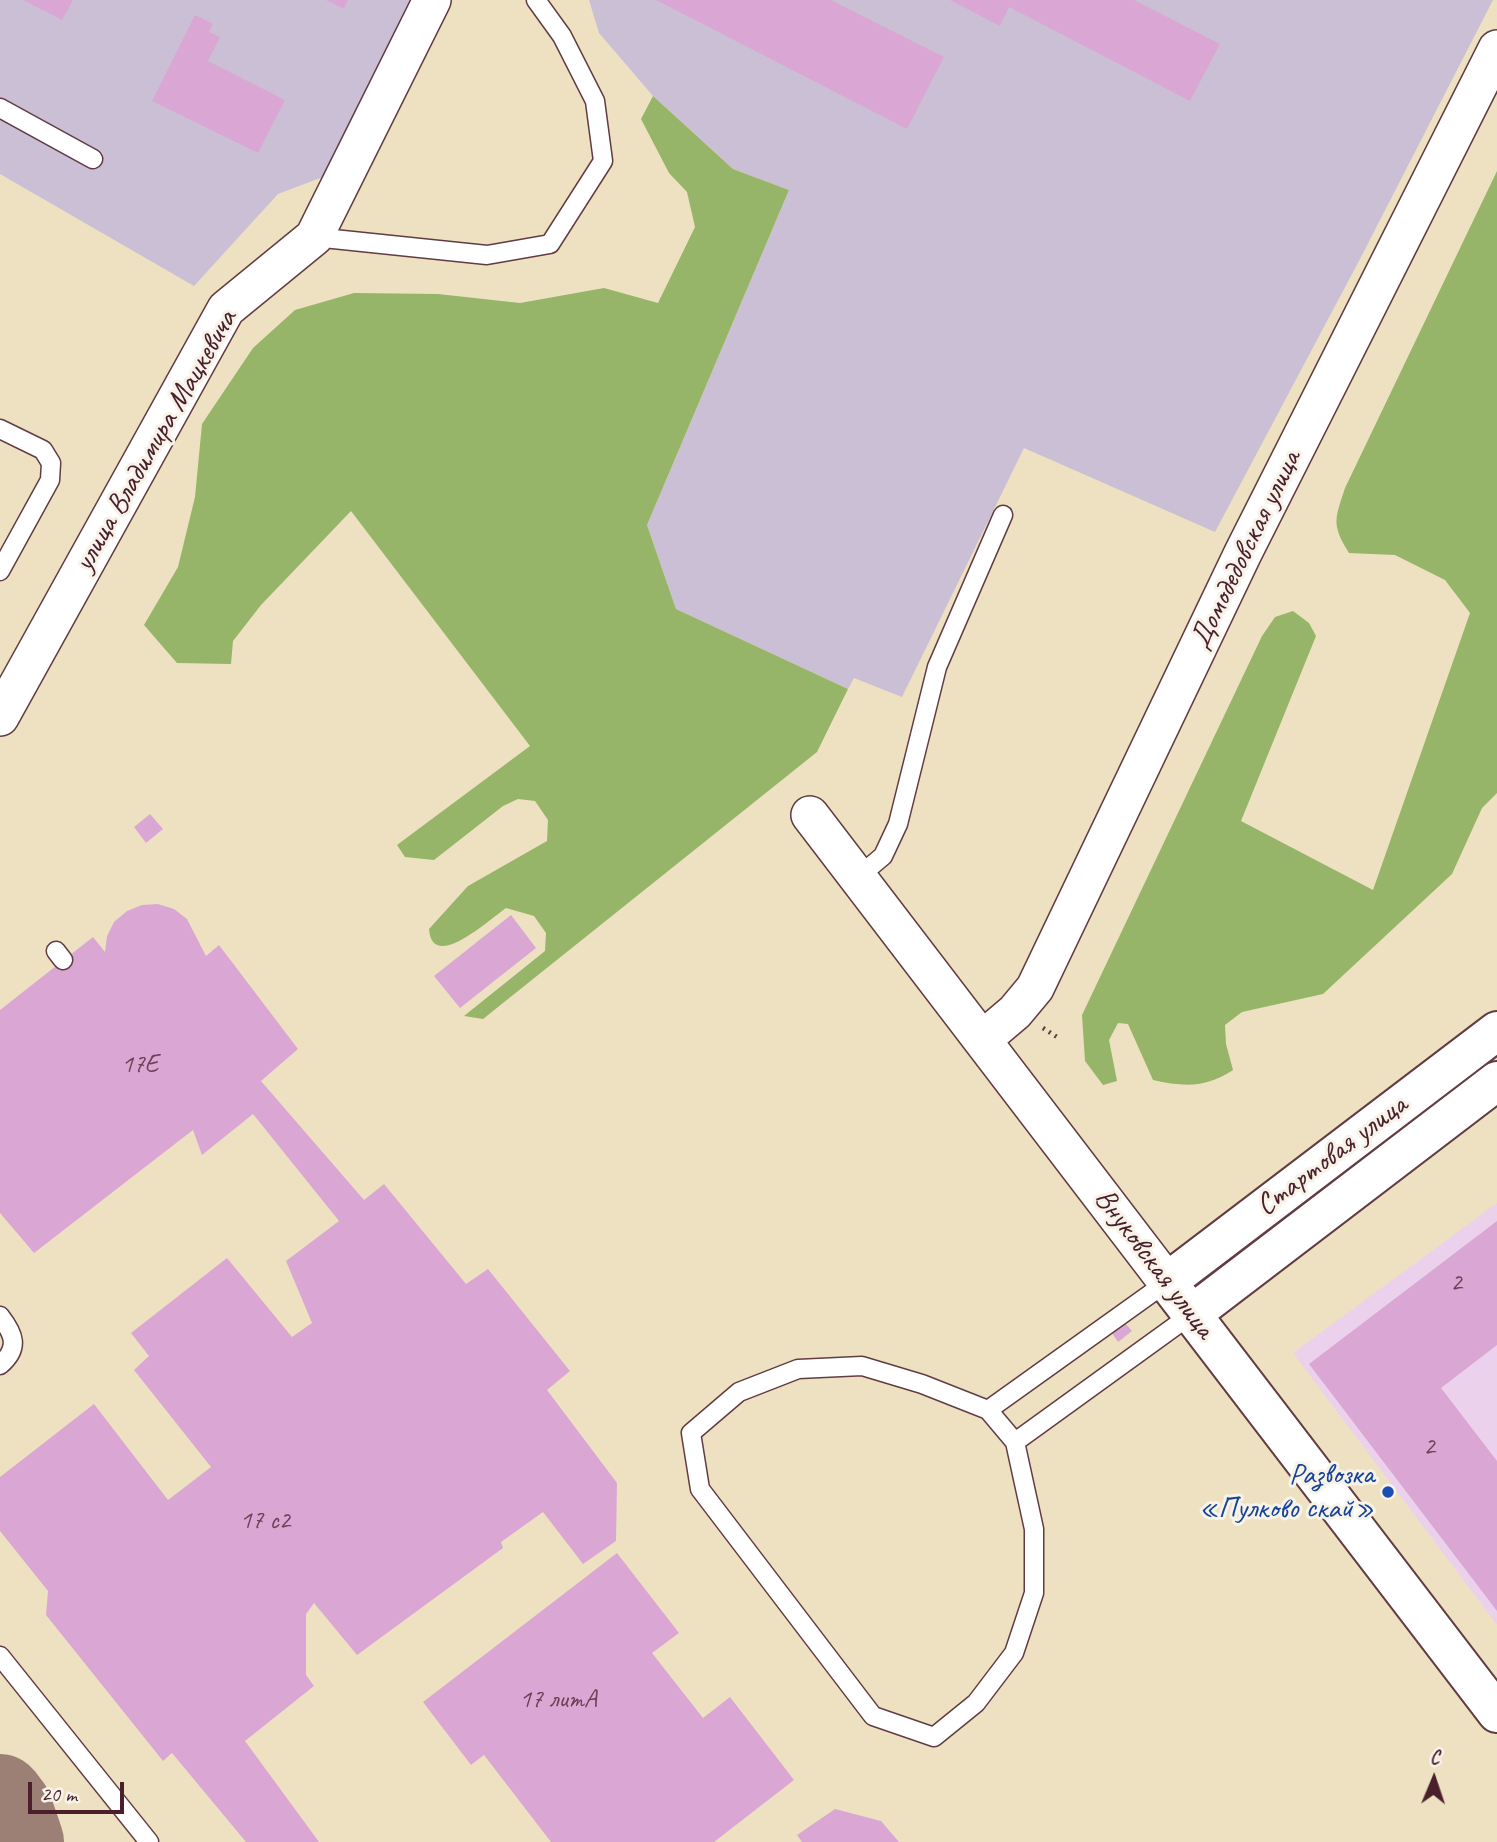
<!DOCTYPE html>
<html>
<head>
<meta charset="utf-8">
<style>
	body { margin:0 }
	#map { position:relative; width:1497px; height:1842px; overflow:hidden; background:#ede1c1; font-family:Caveat,sans-serif }
	canvas { display:block }
	.north { position:absolute; left:1399px; top:1744px; width:70px; height:70px; -webkit-text-stroke:5px #f7f3e8; paint-order:stroke; rotate:2deg; font-size:19px; font-weight:700; line-height:28px; text-align:center; color:#4a1f2b }
	.north::after { content:''; display:block; margin:auto; width:24px; height:32px; background:#4a1f2b; clip-path:polygon(50% 0,100% 100%,50% 72%,0 100%) }
	.scale { position:absolute; left:28px; top:1782px; width:96px; height:32px; box-sizing:border-box; border:4px solid #4a1f2b; border-top:0; padding-left:9px; font-size:21px; line-height:24px; white-space:nowrap; color:#4a1f2b; -webkit-text-stroke:5px #f7f3e8; paint-order:stroke }
</style>
</head>
<body>
<div id="map">
<canvas width="1497" height="1842"></canvas>
<div class="north">С</div>
<div class="scale">20 m</div>
</div>
<script>
const context = document.querySelector('canvas').getContext('2d');
context.lineJoin = 'round';
function paint(path, color) {
  context.fillStyle = color;
  context.fill(path, 'evenodd');
}
function strokePath(path, color, width, dash) {
  context.strokeStyle = color;
  context.lineWidth = width;
  context.lineCap = dash ? 'butt' : 'round';
  context.setLineDash(dash || []);
  context.stroke(path);
}
function write(font, color, halo, rows, align = 'center') {
  context.font = font + ' Caveat,sans-serif';
  context.lineWidth = 6;
  context.setLineDash([]);
  context.textBaseline = 'middle';
  context.strokeStyle = halo;
  context.fillStyle = color;
  for (const [text, x, y, turn = 0] of rows) {
    context.save();
    context.translate(x, y);
    context.rotate((+turn || 0) * Math.PI / 180);
    context.textAlign = isNaN(turn) ? turn : align;
    if (halo) context.strokeText(text, 0, 0);
    context.fillText(text, 0, 0);
    context.restore();
  }
}
const built = new Path2D(`
	M 1497,1203 L 1497,1625 L 1293,1353 Z`);
const industrial = new Path2D(`
	M 0,0 L 422,0 L 336,172 L 278,194 L 194,286 L 0,174 Z
	M 589,0 L 1493,0 L 1360,259 L 1215,532 L 1024,448 L 902,697 L 854,678 L 848,689 L 676,609 L 647,525 L 789,190 L 733,169 L 653,96 L 599,33 Z`);
const forest = new Path2D(`
	M 653,96 L 733,169 L 789,190 L 647,525 L 676,609 L 848,689 L 817,752 L 483,1019 L 464,1016 L 545,951 L 546,933 L 534,916 L 506,908 C 490,919 432,973 429,929 L 468,886 L 547,841 L 548,820 L 535,801 L 518,799 L 503,806 L 434,860 L 405,857 L 397,845 L 530,746 L 351,511 L 261,605 L 233,641 L 231,664 L 177,663 L 144,625 L 178,567 L 195,497 L 202,424 L 253,348 L 295,310 L 354,293 L 438,294 L 520,303 L 604,288 L 658,303 L 695,227 L 687,192 L 669,173 L 641,119 Z
	M 1497,171 L 1497,793 L 1482,808 L 1452,874 L 1323,994 L 1242,1012 L 1225,1025 L 1226,1044 L 1233,1070 C 1206,1088 1184,1087 1153,1080 L 1128,1024 L 1118,1023 L 1109,1040 L 1117,1081 L 1103,1085 L 1085,1061 L 1082,1015 L 1262,636 L 1275,617 L 1293,611 L 1309,623 L 1316,636 L 1241,821 L 1373,890 L 1470,613 L 1445,580 L 1395,555 L 1349,553 C 1331,524 1335,519 1345,488 Z`);
const taxiway = new Path2D(`
	M 0,1798 L 9,1810 L 20,1842`);
const building = new Path2D(`
	M 23,0 L 73,0 L 62,20 Z
	M 326,0 L 348,0 L 344,9 Z
	M 656,0 L 831,0 L 944,57 L 907,129 Z
	M 950,0 L 1134,0 L 1220,44 L 1190,101 L 1009,7 L 1000,26 Z
	M 195,15 L 213,24 L 209,32 L 220,37 L 208,61 L 285,100 L 258,153 L 152,101 Z
	M 150,814 L 163,829 L 146,843 L 134,827 Z
	M 158,904 L 174,909 L 187,919 L 206,956 L 219,945 L 298,1049 L 261,1081 L 364,1200 L 384,1184 L 466,1284 L 488,1269 L 570,1371 L 547,1390 L 617,1483 L 616,1541 L 583,1564 L 543,1512 L 501,1542 L 503,1548 L 357,1655 L 314,1603 L 306,1614 L 306,1675 L 314,1686 L 245,1741 L 319,1842 L 246,1842 L 172,1753 L 163,1761 L 46,1615 L 48,1591 L 0,1531 L 0,1477 L 94,1404 L 168,1500 L 211,1467 L 134,1370 L 149,1356 L 131,1333 L 227,1258 L 292,1337 L 312,1323 L 286,1261 L 339,1221 L 253,1114 L 202,1155 L 193,1130 L 34,1253 L 0,1213 L 0,1010 L 93,937 L 105,952 L 107,936 L 114,922 L 127,911 L 142,905 Z
	M 511,915 L 536,948 L 460,1008 L 434,976 Z
	M 1497,1221 L 1497,1345 L 1441,1388 L 1497,1461 L 1497,1611 L 1309,1364 Z
	M 1125,1323 L 1132,1331 L 1118,1342 L 1112,1333 Z
	M 617,1553 L 679,1633 L 652,1653 L 703,1718 L 730,1697 L 794,1780 L 714,1842 L 551,1842 L 484,1755 L 471,1765 L 423,1702 Z
	M 835,1809 L 881,1821 L 899,1842 L 802,1842 L 797,1835 Z`);
const path = new Path2D(`
	M 1043,1028 L 1057,1037`);
const service = new Path2D(`
	M 0,108 L 93,159
	M 314,237 L 487,255 L 550,244 L 603,161 L 595,101 L 562,36 L 536,0
	M 0,429 L 43,450 L 51,463 L 50,480 L 0,571
	M 858,877 L 883,856 L 898,824 L 937,667 L 1003,515
	M 56,951 L 63,960
	M 0,1316 C 14,1334 20,1348 0,1365
	M 862,1366 L 922,1384 L 988,1410 L 1015,1442 L 1034,1529 L 1034,1593 L 1014,1653 L 976,1703 L 934,1737 L 873,1716 L 700,1489 L 691,1433 L 739,1392 L 798,1369 Z
	M 988,1410 L 1167,1282
	M 1015,1442 L 1192,1314
	M 0,1656 L 149,1842`);
const minor = new Path2D(`
	M 0,717 L 226,309 L 314,237 L 432,0
	M 810,815 L 1167,1282
	M 982,1040 L 1015,1012 L 1035,988 L 1243,553 L 1497,49`);
const tertiary = new Path2D(`
	M 1497,1031 L 1167,1282 L 1497,1713
	M 1192,1314 L 1497,1081`);
const markers = [
	[1388,1492,7,"#1a4fb4"]
];
const numberNames = [
	["17Е",140,1065],
	["2",1456,1283],
	["2",1429,1447],
	["17 с2",265,1521],
	["17 литА",558,1700]
];
const streetNames = [
	["улица Владимира Мацкевича",156,441,-60],
	["Домодедовская улица",1246,550,-64],
	["Стартовая улица",1332,1156,-37],
	["Внуковская улица",1154,1264,53]
];
const transitNames = [
	["Развозка",1374,1475],
	["«Пулково скай»",1374,1509]
];
paint(built, '#ebd1eb');
paint(industrial, '#cbbfd5');
paint(forest, '#97b568');
strokePath(taxiway, '#9c8076', 88);
paint(building, '#daa7d5');
strokePath(service, '#623c42', 21);
strokePath(minor, '#623c42', 40);
strokePath(tertiary, '#623c42', 42);
strokePath(path, '#623c42', 4.5, [2, 5]);
strokePath(service, '#fff', 18);
strokePath(minor, '#fff', 37);
strokePath(tertiary, '#fff', 38);
for (const [x, y, r, color] of markers) {
  const dot = new Path2D();
  dot.arc(x, y, r, 0, 2 * Math.PI);
  context.fillStyle = color;
  context.fill(dot);
  strokePath(dot, '#f7f3e8', 2.5);
}
write('26px', '#6e4156', null, numberNames);
write('30px', '#4a1f2b', '#f7f3e8', streetNames);
write('30px', '#164399', '#f7f3e8', transitNames, 'right');
</script>
</body>
</html>
